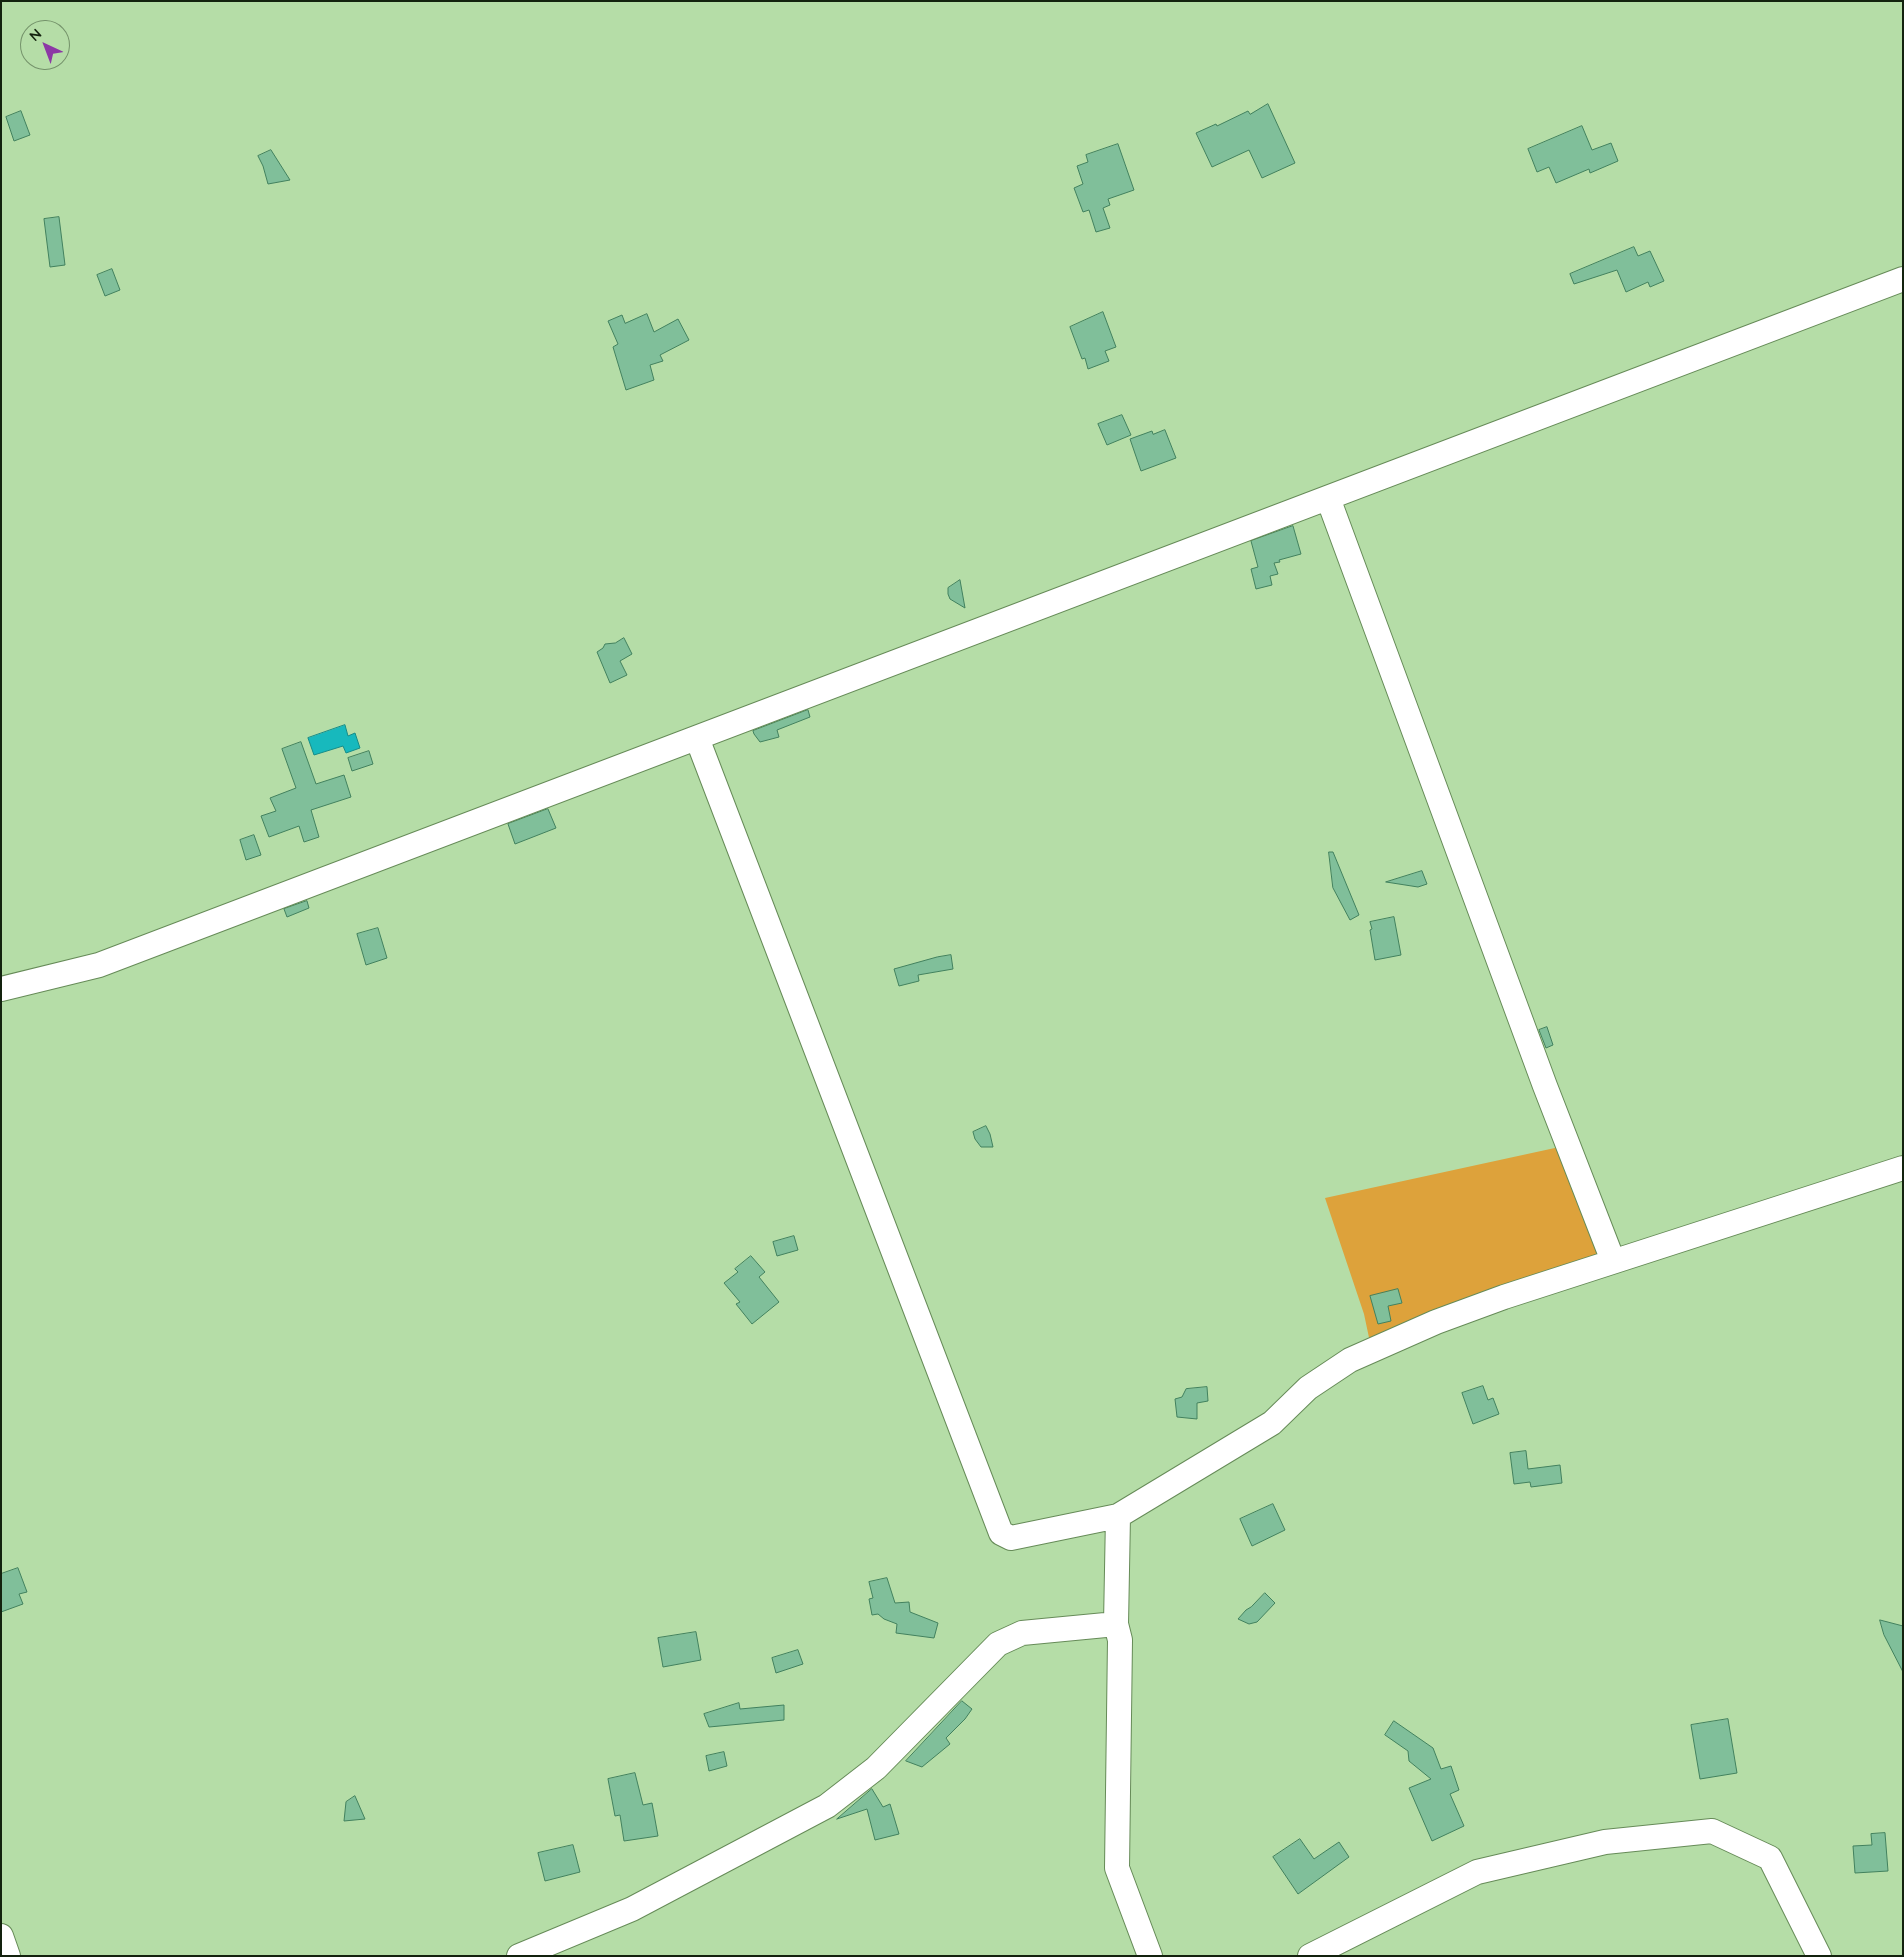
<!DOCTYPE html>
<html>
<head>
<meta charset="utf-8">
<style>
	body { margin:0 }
	#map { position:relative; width:1904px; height:1957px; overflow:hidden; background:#b5dda7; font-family:Quicksand,sans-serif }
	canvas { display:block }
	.frame { position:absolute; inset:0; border:2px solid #13220e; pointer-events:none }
	.north { position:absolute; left:20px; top:20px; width:50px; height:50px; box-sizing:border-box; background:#b5dda7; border:1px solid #74926a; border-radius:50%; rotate:317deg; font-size:14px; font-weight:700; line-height:20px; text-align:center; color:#13220e }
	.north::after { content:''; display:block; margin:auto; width:18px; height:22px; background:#8c38a5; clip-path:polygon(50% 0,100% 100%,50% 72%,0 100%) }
</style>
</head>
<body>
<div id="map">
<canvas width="1904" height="1957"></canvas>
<div class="frame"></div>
<div class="north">N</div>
</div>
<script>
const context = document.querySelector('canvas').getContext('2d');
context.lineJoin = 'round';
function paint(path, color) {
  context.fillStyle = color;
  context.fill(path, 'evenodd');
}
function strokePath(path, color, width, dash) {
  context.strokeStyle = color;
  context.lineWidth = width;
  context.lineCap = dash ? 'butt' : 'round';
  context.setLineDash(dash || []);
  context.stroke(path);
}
const green = new Path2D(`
	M 1564,1146 L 1601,1257 L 1371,1347 L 1364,1314 L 1325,1198 Z`);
const water = new Path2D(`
	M 345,725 L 348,736 L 355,733 L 360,748 L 346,753 L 343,746 L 314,755 L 308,738 Z`);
const building = new Path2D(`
	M 1268,104 L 1295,163 L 1262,178 L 1249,150 L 1212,167 L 1196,133 L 1216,124 L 1217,126 L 1248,111 L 1250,114 Z
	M 21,111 L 30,135 L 14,141 L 6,117 Z
	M 1582,126 L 1592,150 L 1611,143 L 1618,161 L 1590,173 L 1589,169 L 1556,183 L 1549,167 L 1537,172 L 1528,149 Z
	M 1118,144 L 1134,190 L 1108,199 L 1110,205 L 1103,208 L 1110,228 L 1096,232 L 1089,210 L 1083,212 L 1074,188 L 1083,184 L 1077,166 L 1088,162 L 1086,155 Z
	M 271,150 L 290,180 L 268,184 L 263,166 L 258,156 Z
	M 59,217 L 65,265 L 50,267 L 44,219 Z
	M 1634,247 L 1638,256 L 1650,251 L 1664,281 L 1650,287 L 1648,282 L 1626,292 L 1617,270 L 1574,284 L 1570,274 Z
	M 112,269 L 120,290 L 105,296 L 97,275 Z
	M 1103,312 L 1116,347 L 1105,351 L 1109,361 L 1088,369 L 1085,358 L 1082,359 L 1070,327 Z
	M 647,314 L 654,332 L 678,319 L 689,340 L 660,355 L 663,361 L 650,365 L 654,380 L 626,390 L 613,347 L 618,344 L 608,321 L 622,315 L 625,323 Z
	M 1122,415 L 1131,435 L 1107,445 L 1098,424 Z
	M 1165,430 L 1176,458 L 1141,471 L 1130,439 L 1152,431 L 1153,434 Z
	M 1293,526 L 1301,554 L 1279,560 L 1280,562 L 1274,563 L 1278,574 L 1270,576 L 1272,585 L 1256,589 L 1251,569 L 1258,567 L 1251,541 Z
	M 960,580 L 965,608 L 950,599 L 948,594 L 948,588 Z
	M 624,638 L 632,654 L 620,661 L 627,675 L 610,683 L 597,652 L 603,648 L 605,644 L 615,643 Z
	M 808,710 L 810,717 L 777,730 L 779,737 L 760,742 L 754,734 L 753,731 Z
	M 301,742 L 316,784 L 344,775 L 351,797 L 311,810 L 319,837 L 304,842 L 299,826 L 269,837 L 261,816 L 276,811 L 270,798 L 296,788 L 282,749 Z
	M 369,751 L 373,764 L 352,771 L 348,758 Z
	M 548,809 L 556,828 L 515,844 L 508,824 Z
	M 254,835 L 261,855 L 246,860 L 240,840 Z
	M 1329,852 L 1333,852 L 1359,915 L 1350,920 L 1333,888 Z
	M 1422,871 L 1427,884 L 1418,887 L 1386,882 Z
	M 307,901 L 309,908 L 287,917 L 284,909 Z
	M 1394,917 L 1401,955 L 1375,960 L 1370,930 L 1372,929 L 1370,922 Z
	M 378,928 L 387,958 L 366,965 L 357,934 Z
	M 951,955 L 953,969 L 918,975 L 919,981 L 899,986 L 894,969 L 937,957 Z
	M 1547,1027 L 1553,1045 L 1546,1048 L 1539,1030 Z
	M 986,1126 L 990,1134 L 993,1147 L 981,1147 L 975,1139 L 973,1132 Z
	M 794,1236 L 798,1250 L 777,1256 L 773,1242 Z
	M 751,1256 L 765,1272 L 759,1277 L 779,1302 L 752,1324 L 736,1304 L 740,1302 L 724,1283 L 738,1272 L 735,1269 Z
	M 1398,1289 L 1402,1303 L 1388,1306 L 1391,1321 L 1378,1324 L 1370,1296 Z
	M 1483,1386 L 1488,1400 L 1493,1398 L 1499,1414 L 1473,1424 L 1462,1393 Z
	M 1207,1387 L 1208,1401 L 1197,1403 L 1197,1419 L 1177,1417 L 1175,1399 L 1182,1397 L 1186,1389 Z
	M 1526,1451 L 1528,1469 L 1560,1465 L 1562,1483 L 1531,1487 L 1530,1482 L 1514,1484 L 1510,1453 Z
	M 1273,1504 L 1285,1530 L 1252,1546 L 1240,1519 Z
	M 18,1568 L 27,1592 L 19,1594 L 23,1604 L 1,1612 L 1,1574 Z
	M 887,1578 L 895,1603 L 909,1602 L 910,1612 L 938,1623 L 934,1638 L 896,1633 L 897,1624 L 884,1619 L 878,1614 L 872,1615 L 869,1599 L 873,1598 L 869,1582 Z
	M 1265,1593 L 1275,1603 L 1257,1622 L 1249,1624 L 1238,1619 L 1246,1610 L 1251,1607 Z
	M 1880,1620 L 1903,1626 L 1903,1672 L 1884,1635 Z
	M 696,1632 L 701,1660 L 663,1667 L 658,1638 Z
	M 798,1650 L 803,1664 L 776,1673 L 772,1658 Z
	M 962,1701 L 972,1709 L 965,1719 L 946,1738 L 950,1744 L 922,1767 L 906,1761 Z
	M 739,1703 L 740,1709 L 784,1705 L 784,1720 L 709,1727 L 704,1714 Z
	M 1728,1719 L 1737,1773 L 1700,1779 L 1691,1725 Z
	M 1394,1721 L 1433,1748 L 1441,1769 L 1451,1766 L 1459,1790 L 1450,1794 L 1464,1826 L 1432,1841 L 1409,1788 L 1431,1779 L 1409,1761 L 1408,1751 L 1385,1735 Z
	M 724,1752 L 727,1766 L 709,1771 L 706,1756 Z
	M 635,1773 L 643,1805 L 652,1803 L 658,1836 L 624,1841 L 620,1815 L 615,1816 L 608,1779 Z
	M 872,1789 L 883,1807 L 890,1804 L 899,1834 L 875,1840 L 867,1809 L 837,1819 Z
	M 355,1796 L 365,1819 L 344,1821 L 346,1802 Z
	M 1885,1833 L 1888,1871 L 1855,1873 L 1853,1846 L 1872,1845 L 1871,1834 Z
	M 1300,1839 L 1314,1859 L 1339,1842 L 1349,1857 L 1298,1894 L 1273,1857 Z
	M 573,1845 L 580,1872 L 545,1881 L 538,1853 Z`);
const minor = new Path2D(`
	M 1328,498 L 1545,1086 L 1613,1261
	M 697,738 L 1001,1533 L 1011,1538 L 1118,1516
	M 1,989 L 99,965 L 1903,279
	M 1,1936 L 8,1956
	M 519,1956 L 632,1909 L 827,1806 L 876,1768 L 998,1644 L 1022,1633 L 1116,1624
	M 1150,1956 L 1117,1868 L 1120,1640 L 1116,1624 L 1118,1516 L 1272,1423 L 1308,1388 L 1350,1360 L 1436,1322 L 1504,1297 L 1903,1168
	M 1310,1956 L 1477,1872 L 1605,1842 L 1712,1831 L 1770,1858 L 1819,1956`);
paint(green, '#dda23b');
paint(water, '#17b9bd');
strokePath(water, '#168c88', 1);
paint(building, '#80bf9a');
strokePath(building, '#42815e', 1);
strokePath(minor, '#668b58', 26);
strokePath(minor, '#fff', 24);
</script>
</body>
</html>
